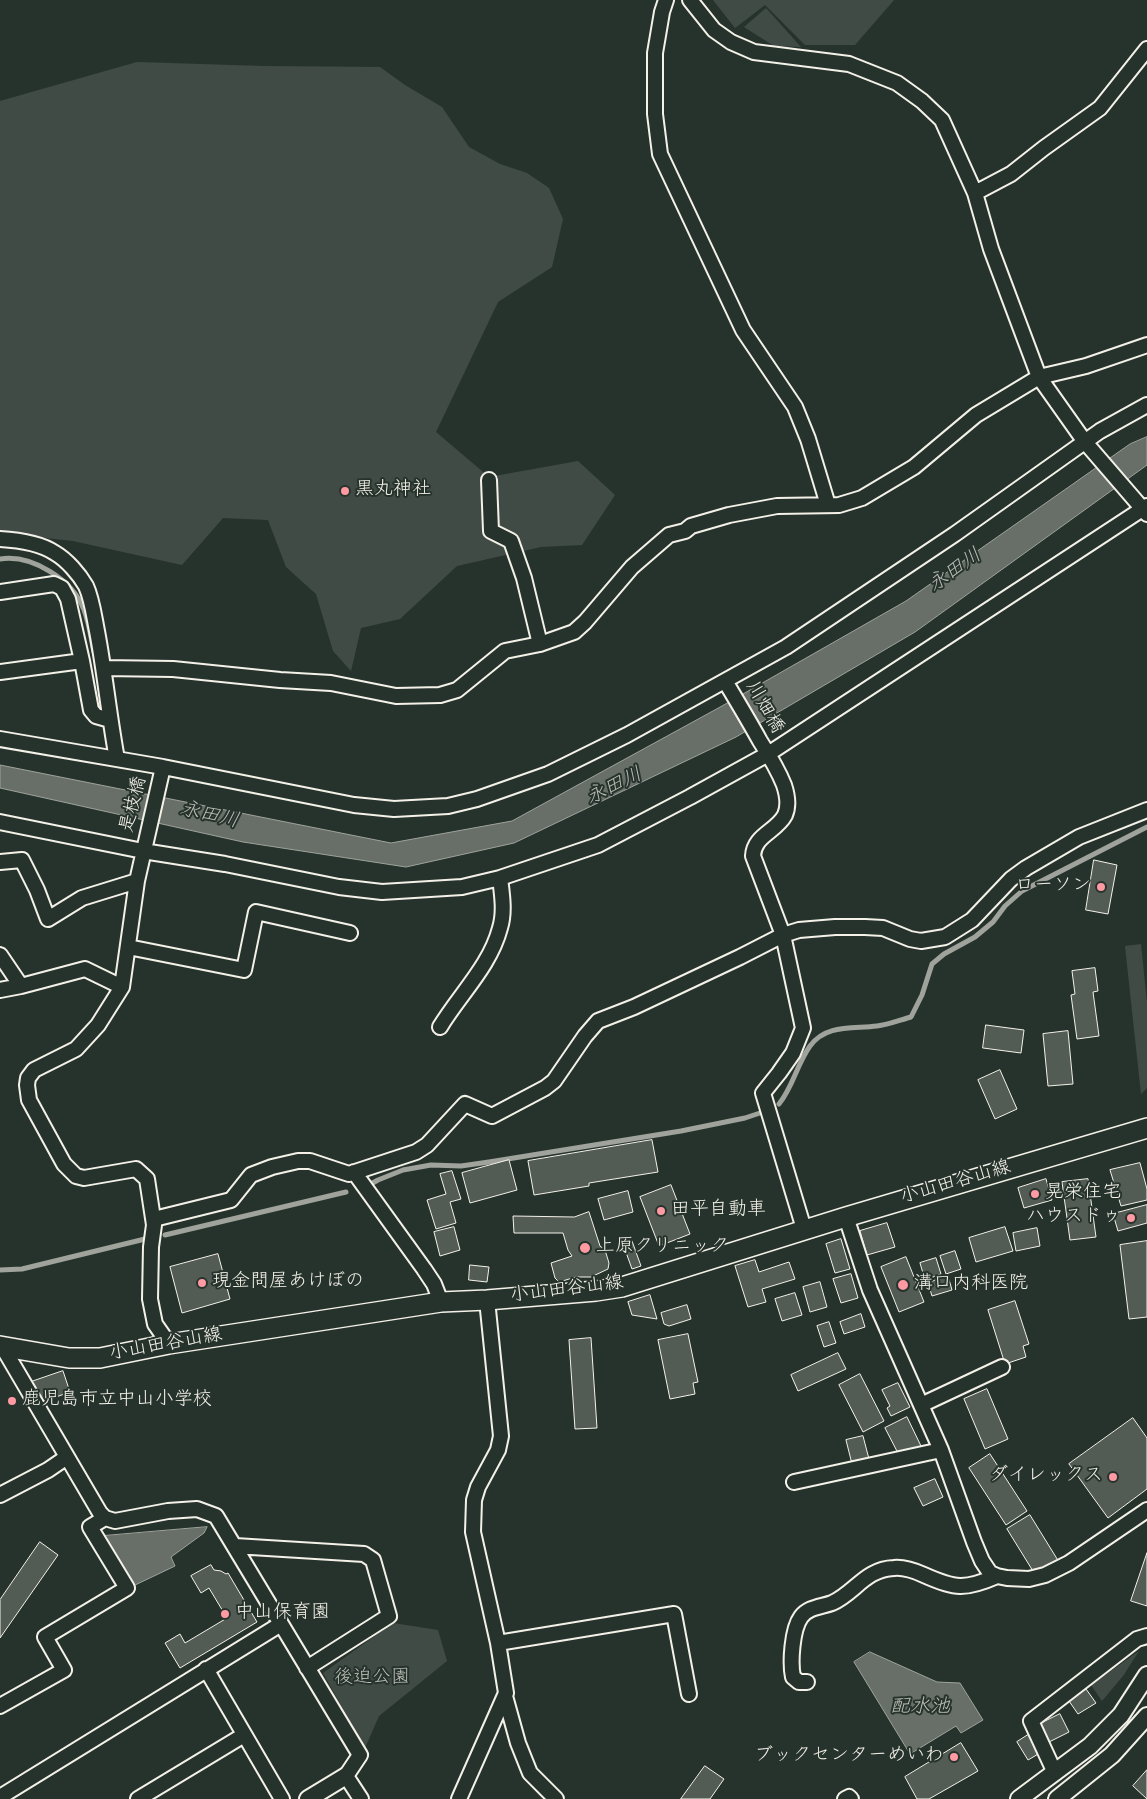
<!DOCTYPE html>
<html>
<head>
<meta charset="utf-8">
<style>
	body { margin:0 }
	canvas { display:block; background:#26332d }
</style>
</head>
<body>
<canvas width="1147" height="1799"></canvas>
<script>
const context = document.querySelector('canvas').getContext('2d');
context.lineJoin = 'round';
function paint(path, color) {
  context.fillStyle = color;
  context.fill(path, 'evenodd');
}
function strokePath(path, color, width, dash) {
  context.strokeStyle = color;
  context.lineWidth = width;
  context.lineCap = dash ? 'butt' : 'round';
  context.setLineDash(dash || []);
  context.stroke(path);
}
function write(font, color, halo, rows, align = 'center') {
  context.font = font + ' "Gochi Hand","Klee One",sans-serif';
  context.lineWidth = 4;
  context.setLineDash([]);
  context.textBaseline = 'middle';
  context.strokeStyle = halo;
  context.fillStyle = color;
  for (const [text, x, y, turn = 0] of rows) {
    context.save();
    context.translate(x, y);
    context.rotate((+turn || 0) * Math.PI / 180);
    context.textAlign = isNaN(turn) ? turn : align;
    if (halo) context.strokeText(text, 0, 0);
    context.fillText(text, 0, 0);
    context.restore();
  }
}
const green = new Path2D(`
	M 713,0 L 894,0 L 855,45 L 805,45 L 765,5 L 735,28 Z
	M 766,8 L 801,47 L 774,46 L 744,27 Z
	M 137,62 L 263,66 L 380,67 L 405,85 L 442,107 L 469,147 L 500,164 L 527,173 L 549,188 L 563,219 L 552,267 L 498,302 L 436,432 L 489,477 L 578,461 L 615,495 L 582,545 L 541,547 L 457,566 L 400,619 L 361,628 L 351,671 L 333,651 L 316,594 L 286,567 L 268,520 L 223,518 L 182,565 L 73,541 L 0,533 L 0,101 Z
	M 1141,944 L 1147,1003 L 1147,1088 L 1141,1094 L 1125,946 Z
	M 393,1623 L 438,1630 L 447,1661 L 379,1716 L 365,1748 L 323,1673 Z
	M 1139,1651 L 1123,1676 L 1102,1701 L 1091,1685 Z`);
const water = new Path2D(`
	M 1147,437 L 1147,465 L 915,632 L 736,737 L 514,843 L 406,867 L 243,842 L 0,788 L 0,765 L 391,843 L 512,821 L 722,706 L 906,601 L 1130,444 Z
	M 207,1527 L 204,1533 L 171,1557 L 175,1566 L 133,1586 L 103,1536 Z
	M 870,1652 L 937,1682 L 960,1683 L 983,1720 L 961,1733 L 956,1726 L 910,1754 L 854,1662 Z`);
const stream = new Path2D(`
	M 0,559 C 32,554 73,580 84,610 C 89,623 91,638 94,652
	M 779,1104 C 793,1087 797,1064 810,1046 C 826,1024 852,1029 877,1026 C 888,1025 900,1020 911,1017 L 922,995 L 932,964 L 944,954 L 975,937 L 993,922 L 1005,906 L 1022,891 L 1147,827
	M 369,1185 L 378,1180 L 403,1170 L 431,1165 L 461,1166 L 489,1162 L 681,1131 L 745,1118 L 760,1113
	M 165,1235 L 346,1192
	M 0,1270 L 22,1269 L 145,1239`);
const building = new Path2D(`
	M 1094,860 L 1117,865 L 1108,914 L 1086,910 Z
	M 1095,968 L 1098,991 L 1093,992 L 1099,1036 L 1077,1039 L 1071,995 L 1075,994 L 1072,971 Z
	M 986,1025 L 1024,1030 L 1021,1053 L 983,1048 Z
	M 1068,1031 L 1073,1084 L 1048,1086 L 1043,1034 Z
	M 1000,1070 L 1017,1109 L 995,1119 L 978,1080 Z
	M 652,1140 L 658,1172 L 589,1183 L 589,1186 L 534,1195 L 528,1161 Z
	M 509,1160 L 517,1190 L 470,1203 L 462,1173 Z
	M 1140,1163 L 1147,1189 L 1147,1200 L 1121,1206 L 1110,1170 Z
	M 452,1171 L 461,1199 L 450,1202 L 456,1223 L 436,1229 L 427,1200 L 446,1194 L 440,1174 Z
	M 1046,1179 L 1052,1200 L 1024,1208 L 1018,1188 Z
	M 1088,1179 L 1096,1237 L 1070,1240 L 1062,1182 Z
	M 671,1185 L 690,1234 L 659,1246 L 640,1197 Z
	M 628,1191 L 633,1212 L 604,1220 L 598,1199 Z
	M 1147,1205 L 1147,1223 L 1118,1231 L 1113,1214 Z
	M 589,1212 L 600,1246 L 605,1250 L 609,1263 L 608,1269 L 591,1277 L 576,1277 L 559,1282 L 555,1278 L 551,1263 L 572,1256 L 568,1250 L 563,1233 L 514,1233 L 513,1216 L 574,1217 Z
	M 887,1223 L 895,1247 L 867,1255 L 860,1231 Z
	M 454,1227 L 460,1250 L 440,1256 L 434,1232 Z
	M 1005,1227 L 1013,1251 L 976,1262 L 969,1238 Z
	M 1037,1228 L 1040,1246 L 1016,1251 L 1013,1233 Z
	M 841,1239 L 850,1269 L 835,1273 L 826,1244 Z
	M 632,1241 L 641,1266 L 632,1269 L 623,1244 Z
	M 1147,1241 L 1147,1317 L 1129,1319 L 1120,1245 Z
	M 955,1251 L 961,1269 L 946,1274 L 940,1256 Z
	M 218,1254 L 230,1299 L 182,1313 L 170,1267 Z
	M 906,1257 L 924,1302 L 899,1312 L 881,1267 Z
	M 936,1258 L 941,1274 L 925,1280 L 920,1263 Z
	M 755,1260 L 759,1272 L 789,1262 L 795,1279 L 762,1289 L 766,1302 L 748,1307 L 735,1266 Z
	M 470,1265 L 489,1267 L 487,1282 L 469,1280 Z
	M 851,1274 L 858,1298 L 841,1303 L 833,1279 Z
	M 948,1276 L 952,1290 L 932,1296 L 928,1283 Z
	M 820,1282 L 827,1307 L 810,1312 L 803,1287 Z
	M 795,1293 L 802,1315 L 782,1321 L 775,1299 Z
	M 650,1295 L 657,1319 L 632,1315 L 628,1302 Z
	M 1015,1301 L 1029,1344 L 1023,1346 L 1026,1357 L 1005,1364 L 988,1310 Z
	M 687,1305 L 691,1319 L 669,1326 L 664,1324 L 661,1313 Z
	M 861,1314 L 865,1327 L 844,1334 L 840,1322 Z
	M 829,1322 L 836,1343 L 824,1347 L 817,1326 Z
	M 688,1334 L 698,1382 L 693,1383 L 695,1394 L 670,1399 L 658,1340 Z
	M 591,1338 L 597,1428 L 575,1429 L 569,1340 Z
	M 838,1353 L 846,1369 L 798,1391 L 791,1375 Z
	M 63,1371 L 70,1392 L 39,1403 L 31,1382 Z
	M 860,1374 L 884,1421 L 863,1432 L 839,1385 Z
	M 898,1383 L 910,1407 L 891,1416 L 887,1408 L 890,1406 L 882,1390 Z
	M 987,1389 L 1008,1439 L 985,1449 L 964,1399 Z
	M 907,1417 L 921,1446 L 900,1457 L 885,1428 Z
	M 1133,1418 L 1147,1438 L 1147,1489 L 1108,1518 L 1069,1464 Z
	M 863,1436 L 869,1459 L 852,1464 L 846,1440 Z
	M 990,1454 L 1027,1511 L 1006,1525 L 969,1468 Z
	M 935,1479 L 943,1497 L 923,1506 L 914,1488 Z
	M 1030,1515 L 1059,1562 L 1036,1576 L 1007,1529 Z
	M 40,1542 L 58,1555 L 0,1638 L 0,1600 Z
	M 1147,1553 L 1147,1606 L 1131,1601 Z
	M 211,1565 L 214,1570 L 221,1571 L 226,1574 L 228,1573 L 257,1622 L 180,1668 L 165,1643 L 180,1634 L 185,1643 L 227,1618 L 209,1588 L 201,1593 L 191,1576 Z
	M 1086,1689 L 1096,1703 L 1078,1714 L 1069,1701 Z
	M 1060,1714 L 1069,1732 L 1049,1742 L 1040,1724 Z
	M 1028,1735 L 1040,1753 L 1028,1760 L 1017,1742 Z
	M 961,1743 L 978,1771 L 929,1799 L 917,1799 L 905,1777 Z
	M 705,1766 L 724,1779 L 710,1799 L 681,1799 Z
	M 1147,1770 L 1147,1799 L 1133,1786 Z`);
const minor = new Path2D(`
	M 666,0 L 662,12 L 655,53 L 655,114 L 660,154 L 743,330 L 795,407 L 808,439 L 828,505
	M 690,0 L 714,30 L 731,42 L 754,52 L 849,64 L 897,83 L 922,101 L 942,120 L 975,193 L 991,249 L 1039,377 L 1085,442 L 1147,514
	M 975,193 L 1011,174 L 1044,148 L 1100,108 L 1147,49
	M 489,480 L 491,531 L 511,541 L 524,578 L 540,644
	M 0,539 C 18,540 40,543 55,553 C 67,560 79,574 86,586 C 92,599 94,616 97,631 C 105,673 109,716 117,759
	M 0,592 L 54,584 L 62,588 L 68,599 L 82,661 L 91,710 L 96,716 L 110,720
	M 104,668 L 173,669 L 280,680 L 331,683 L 396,696 L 440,695 L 457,690 L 505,651 L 540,644 L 574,632 L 585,622 L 632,567 L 669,535 L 685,531 L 691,526 L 729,515 L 777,506 L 839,505 L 862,498 L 914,467 L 976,415 L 1039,377 L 1086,366 L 1147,345
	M 0,672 L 82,661
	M 725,681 C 737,701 749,721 760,741 C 769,755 778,770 784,785 C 787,794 789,806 785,815 C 776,832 754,835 753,856 L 783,935 L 803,1028 L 793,1053 L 779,1073 L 763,1093 L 804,1229
	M 0,739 L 163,767 L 354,805 L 394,809 L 448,806 L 477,799 L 548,774 L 627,735 L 786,647 L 955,534 L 1100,431 L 1147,405
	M 163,767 L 137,881 L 122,987 L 98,1025 L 76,1049 L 34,1070 L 28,1078 L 27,1085 L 29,1100 L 64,1164 L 76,1176 L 84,1178 L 136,1169 L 147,1179 L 154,1225 L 151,1247 L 150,1299 L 155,1324 L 169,1344
	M 0,822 L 143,851 L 225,864 L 339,887 L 382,892 L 462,887 L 500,878 L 598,845 L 690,797 L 768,754 L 1147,506
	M 0,862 L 22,860 L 37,890 L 48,919 L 82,898 L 137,881
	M 128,947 L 244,970 L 256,912 L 350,933
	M 0,955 L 21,986
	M 0,990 L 21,986 L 85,969 L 122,987
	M 440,1027 C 460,994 490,966 500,928 C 505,912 502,894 500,878
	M 354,1172 L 424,1269 L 434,1284 L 441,1302
	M 846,1217 L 870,1290 L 941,1450 L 974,1542 L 982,1561 L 990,1573 L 997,1576 L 1007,1578 L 1029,1579 L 1045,1575 L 1069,1563 L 1147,1510
	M 154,1219 L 231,1200 L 251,1175 L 272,1167 L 298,1161 L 310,1161 L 349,1174 L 416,1152 L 427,1145 L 465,1104 L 492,1116 L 545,1088 L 554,1081 L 585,1036 L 598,1021 L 634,1007 L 740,957 L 783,935 L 799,930 L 835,927 L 865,927 L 883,928 L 910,939 L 921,941 L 945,937 L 972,920 L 1011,879 L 1026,868 L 1079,837 L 1147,810
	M 2,1346 L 100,1513 L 105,1518 L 115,1521 L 168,1511 L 197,1509 L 216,1516 L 360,1755 L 346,1776 L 361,1799
	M 921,1405 L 1002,1367
	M 794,1482 L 941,1450
	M 0,1495 L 48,1470 L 67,1457
	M 235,1546 L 364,1554 L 373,1560 L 389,1616 L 307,1668
	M 498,1643 L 674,1614 L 689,1694
	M 206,1669 L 282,1799
	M 807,1682 L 799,1682 L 793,1677 C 790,1663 792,1629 801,1617 C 808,1607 821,1607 832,1603 C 855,1593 865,1569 894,1568 C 904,1567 915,1571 924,1575 C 955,1589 965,1590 997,1576
	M 505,1696 L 518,1743 L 530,1773 L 556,1799
	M 0,1706 L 64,1670 L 45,1637 L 127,1588 L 90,1527 L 105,1518
	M 1055,1773 L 1031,1721 L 1137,1639 L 1147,1636
	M 0,1797 L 281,1624
	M 138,1799 L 244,1735
	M 459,1799 L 506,1693 L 498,1643 L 473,1532 L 474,1500 L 478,1487 L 498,1450 L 501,1436 L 487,1300
	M 845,1799 L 849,1797 L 851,1799`);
const tertiary = new Path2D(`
	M 308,1799 L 346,1776
	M 1019,1799 L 1090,1746 L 1121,1715 L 1147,1675
	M 1057,1799 L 1112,1755 L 1147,1716`);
const secondary = new Path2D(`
	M 0,1346 L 69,1358 L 100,1358 L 169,1344 L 441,1302 L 487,1300 L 596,1291 L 622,1287 L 846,1217 L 1147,1128`);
const markers = [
	[345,491,5,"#ff9aa2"],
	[1101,887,5,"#ff9aa2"],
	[1035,1194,5,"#ff9aa2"],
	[661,1211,5,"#ff9aa2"],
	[1131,1218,5,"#ff9aa2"],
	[585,1248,6,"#ff9aa2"],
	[202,1283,5,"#ff9aa2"],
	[903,1285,6,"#ff9aa2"],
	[12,1401,5,"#ff9aa2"],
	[1113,1477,5,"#ff9aa2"],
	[225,1614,5,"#ff9aa2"],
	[954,1757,5,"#ff9aa2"]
];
const poiNames = [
	["黒丸神社",355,491],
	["ローソン",1091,887,"right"],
	["晃栄住宅",1045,1194],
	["田平自動車",671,1211],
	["ハウスドゥ",1121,1218,"right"],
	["上原クリニック",596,1248],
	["現金問屋あけぼの",212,1283],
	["溝口内科医院",914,1285],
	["鹿児島市立中山小学校",22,1401],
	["ダイレックス",1103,1477,"right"],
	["中山保育園",235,1614],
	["ブックセンターめいわ",944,1757,"right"]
];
const streetNames = [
	["川畑橋",763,708,60],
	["是枝橋",135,805,-76],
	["小山田谷山線",956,1184,-16],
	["小山田谷山線",567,1291,-7],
	["小山田谷山線",166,1346,-10]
];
const parkNames = [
	["後迫公園",372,1679]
];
const waterNames = [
	["永田川",956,572,-35],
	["永田川",615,788,-26],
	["永田川",209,817,13],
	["配水池",920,1709]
];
paint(green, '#414b45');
paint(water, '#676f68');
strokePath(water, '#9fa39b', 1);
strokePath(stream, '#9fa39b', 5);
paint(building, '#525c55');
strokePath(building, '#f4f1e8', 1);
strokePath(minor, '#f4f1e8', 18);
strokePath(tertiary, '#f4f1e8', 20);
strokePath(secondary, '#f4f1e8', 22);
strokePath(minor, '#26332d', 14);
strokePath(tertiary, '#26332d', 16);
strokePath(secondary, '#26332d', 19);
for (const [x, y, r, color] of markers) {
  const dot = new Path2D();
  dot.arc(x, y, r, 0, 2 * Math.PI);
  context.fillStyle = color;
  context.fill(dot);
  strokePath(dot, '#26332d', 2);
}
write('19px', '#f4f1e8', '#26332d', poiNames, 'left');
write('19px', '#f4f1e8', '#26332d', streetNames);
write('19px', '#bebfb7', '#26332d', parkNames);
write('italic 20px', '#bcbdb5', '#26332d', waterNames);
</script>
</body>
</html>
